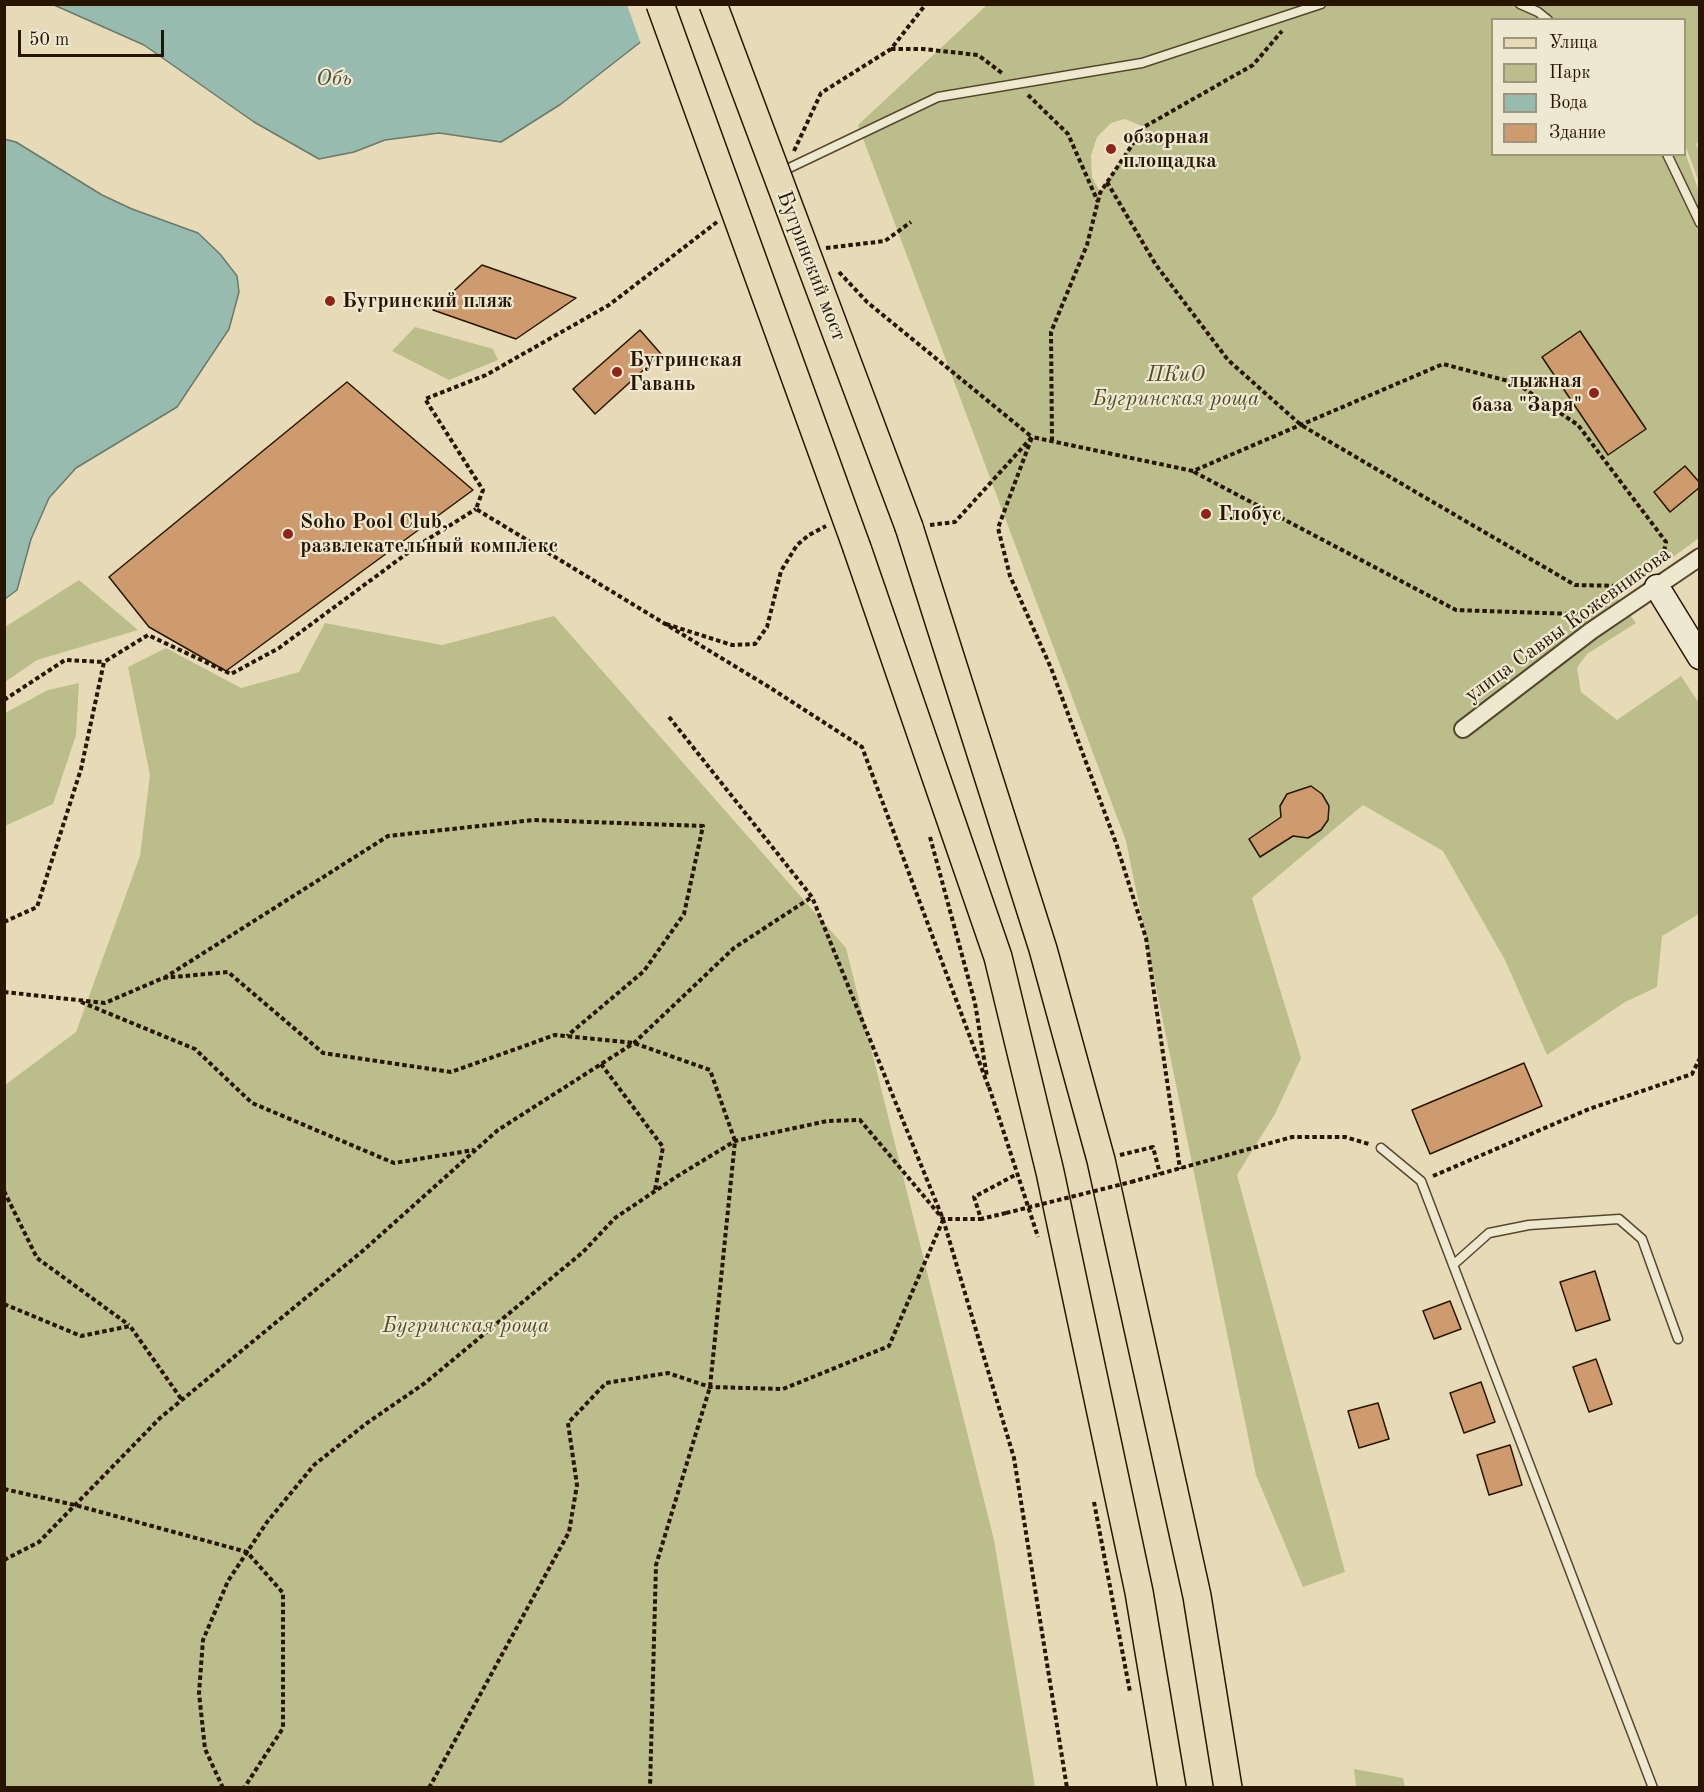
<!DOCTYPE html>
<html>
<head>
<meta charset="utf-8">
<style>
	body { margin:0 }
	#map { position:relative; width:1704px; height:1792px; overflow:hidden; background:#e7dbb7; font-family:"Old Standard TT",serif }
	canvas { display:block }
	.frame { position:absolute; inset:0; border:6px solid #271500; pointer-events:none }
	.legend { position:absolute; left:1491px; top:18px; width:195px; height:138px; box-sizing:border-box; background:#efe8d0; border:2px solid #9f947d; margin:0; padding:8px 10px; list-style:none; font-size:18px; color:#271500 }
	.legend li { display:flex; align-items:center; gap:12px; height:30px }
	.legend b { width:30px; border:2px solid #9f947d }
	.scale { position:absolute; left:18px; top:30px; width:146px; height:27px; box-sizing:border-box; border:3px solid #271500; border-top:0; padding-left:8px; font-size:18px; line-height:21px; white-space:nowrap; color:#271500; -webkit-text-stroke:4px #efe8d0; paint-order:stroke }
</style>
</head>
<body>
<div id="map">
<canvas width="1704" height="1792"></canvas>
<div class="frame"></div>
<ul class="legend">
<li><b style="height:8px;background:#e7dbb7"></b>Улица</li>
<li><b style="height:16px;background:#bbbe8a"></b>Парк</li>
<li><b style="height:16px;background:#97bbaf"></b>Вода</li>
<li><b style="height:16px;background:#ce9b6f"></b>Здание</li>
</ul>
<div class="scale">50 m</div>
</div>
<script>
const context = document.querySelector('canvas').getContext('2d');
context.lineJoin = 'round';
function paint(path, color) {
  context.fillStyle = color;
  context.fill(path, 'evenodd');
}
function strokePath(path, color, width, dash) {
  context.strokeStyle = color;
  context.lineWidth = width;
  context.lineCap = dash ? 'butt' : 'round';
  context.setLineDash(dash || []);
  context.stroke(path);
}
function write(font, color, halo, rows, align = 'center') {
  context.font = font + ' "Old Standard TT",serif';
  context.lineWidth = 4.5;
  context.setLineDash([]);
  context.textBaseline = 'middle';
  context.strokeStyle = halo;
  context.fillStyle = color;
  for (const [text, x, y, turn = 0] of rows) {
    context.save();
    context.translate(x, y);
    context.rotate((+turn || 0) * Math.PI / 180);
    context.textAlign = isNaN(turn) ? turn : align;
    if (halo) context.strokeText(text, 0, 0);
    context.fillText(text, 0, 0);
    context.restore();
  }
}
const green = new Path2D(`
	M 987,5 L 1699,5 L 1700,141 L 1696,144 L 1699,152 L 1699,182 L 1685,145 L 1684,20 L 1492,20 L 1492,154 L 1684,154 L 1685,152 L 1699,192 L 1699,538 L 1617,598 L 1636,623 L 1587,654 L 1577,668 L 1581,692 L 1617,720 L 1681,676 L 1699,703 L 1699,914 L 1662,936 L 1657,987 L 1625,1002 L 1547,1055 L 1505,960 L 1443,851 L 1363,805 L 1252,898 L 1301,1058 L 1275,1114 L 1237,1175 L 1345,1572 L 1303,1587 L 1256,1475 L 1126,841 L 858,125 ZM 1125,119 L 1144,127 L 1100,192 L 1092,177 L 1091,156 L 1097,137 L 1111,123 Z
	M 415,327 L 493,349 L 498,360 L 449,380 L 392,351 Z
	M 79,580 L 138,630 L 37,660 L 5,682 L 5,627 Z
	M 554,616 L 846,948 L 994,1540 L 1035,1787 L 5,1787 L 5,1085 L 76,1032 L 140,856 L 150,775 L 128,667 L 166,648 L 241,688 L 299,672 L 325,623 L 442,645 Z
	M 79,683 L 76,735 L 53,804 L 5,826 L 5,713 L 48,690 Z
	M 1354,1769 L 1403,1778 L 1405,1787 L 1356,1787 Z`);
const water = new Path2D(`
	M 54,5 L 688,5 L 561,104 L 501,142 L 439,133 L 385,140 L 354,152 L 319,159 L 254,122 L 144,45 Z
	M 4,139 L 16,142 L 102,195 L 132,209 L 198,233 L 220,254 L 237,276 L 239,292 L 229,329 L 177,407 L 76,468 L 49,498 L 31,539 L 17,590 L 5,599 Z`);
const pier = new Path2D(`
	M 691,4 L 641,44 L 627,5 Z`);
const building = new Path2D(`
	M 482,265 L 576,298 L 516,339 L 433,310 Z
	M 640,330 L 661,354 L 595,414 L 573,389 Z
	M 1580,331 L 1646,429 L 1608,455 L 1542,357 Z
	M 347,382 L 473,490 L 226,671 L 149,627 L 109,577 Z
	M 1685,466 L 1700,483 L 1700,487 L 1670,512 L 1654,492 Z
	M 1311,786 L 1322,794 L 1329,806 L 1328,820 L 1321,830 L 1308,838 L 1293,836 L 1260,857 L 1249,839 L 1281,817 L 1280,806 L 1287,794 Z
	M 1524,1063 L 1542,1106 L 1430,1154 L 1412,1110 Z
	M 1595,1271 L 1610,1320 L 1576,1331 L 1560,1282 Z
	M 1450,1301 L 1461,1329 L 1434,1339 L 1423,1311 Z
	M 1596,1359 L 1612,1404 L 1589,1412 L 1573,1367 Z
	M 1481,1382 L 1495,1422 L 1464,1433 L 1450,1393 Z
	M 1378,1403 L 1389,1439 L 1359,1448 L 1348,1411 Z
	M 1510,1445 L 1522,1485 L 1489,1495 L 1477,1455 Z`);
const path = new Path2D(`
	M 891,49 L 923,49 L 978,55 L 1002,73
	M 1028,95 L 1068,134 L 1098,202
	M 794,151 L 821,93 L 891,49 L 926,4
	M 1107,182 L 1156,265 L 1228,360 L 1301,425 L 1575,585 L 1625,586
	M 717,222 L 609,305 L 486,375 L 425,399 L 483,490 L 476,509 L 769,687 L 862,747 L 989,1088
	M 826,248 L 885,241 L 911,222
	M 839,272 L 867,302 L 1032,437 L 998,528 L 1010,576 L 1051,668 L 1116,843 L 1146,938 L 1180,1169
	M 1052,441 L 1051,332 L 1087,245 L 1100,193 L 1144,127 L 1253,65 L 1282,31
	M 1194,472 L 1456,610 L 1576,614 L 1581,619
	M 930,525 L 955,522 L 1032,437 L 1193,471 L 1443,364 L 1516,383 L 1578,425 L 1666,542 L 1662,561
	M 666,624 L 732,645 L 755,644 L 767,627 L 781,571 L 797,545 L 809,535 L 826,526
	M 4,700 L 65,660 L 104,662
	M 669,717 L 812,897 L 943,1219 L 1014,1458 L 1067,1788
	M 930,837 L 975,1003 L 987,1077
	M 4,922 L 37,907 L 81,769 L 104,662 L 148,635 L 231,674 L 279,648 L 417,546 L 476,509
	M 164,978 L 388,836 L 534,820 L 703,826 L 684,914 L 644,971 L 567,1036
	M 4,992 L 105,1003 L 163,978 L 228,972 L 323,1053 L 451,1072 L 555,1035 L 634,1043 L 710,1070 L 735,1141 L 710,1387 L 656,1565 L 650,1788
	M 81,1002 L 195,1049 L 252,1103 L 394,1163 L 474,1150
	M 601,1064 L 663,1147 L 655,1190
	M 989,1087 L 1038,1237
	M 1120,1155 L 1153,1147 L 1160,1174
	M 1433,1176 L 1589,1109 L 1692,1074 L 1700,1058
	M 1131,1182 L 1292,1137 L 1345,1137 L 1369,1144
	M 4,1191 L 37,1258 L 129,1325
	M 1006,1213 L 981,1219 L 974,1197 L 1017,1174
	M 4,1304 L 81,1336 L 130,1326 L 182,1400
	M 4,1489 L 75,1505 L 247,1552 L 283,1593 L 283,1728 L 244,1788
	M 1094,1502 L 1130,1692
	M 4,1560 L 39,1542 L 160,1418 L 365,1249 L 498,1130 L 634,1043 L 734,948 L 812,897
	M 223,1788 L 205,1749 L 199,1693 L 203,1640 L 228,1581 L 267,1522 L 314,1465 L 367,1423 L 425,1383 L 583,1252 L 615,1218 L 676,1177 L 735,1141 L 827,1121 L 860,1120 L 943,1219 L 981,1219
	M 429,1788 L 569,1532 L 577,1485 L 568,1423 L 606,1383 L 668,1373 L 710,1387 L 783,1389 L 889,1346 L 943,1220`);
const lane = new Path2D(`
	M 1520,4 L 1538,12 L 1548,20
	M 1667,154 L 1700,223
	M 785,170 L 938,97 L 1142,63 L 1321,4
	M 1381,1148 L 1421,1181 L 1653,1788
	M 1453,1265 L 1489,1233 L 1529,1225 L 1619,1219 L 1642,1239 L 1678,1339`);
const street = new Path2D(`
	M 1463,729 L 1591,631 L 1700,557`);
const secondary = new Path2D(`
	M 1657,587 L 1700,657`);
const primary = new Path2D(`
	M 909,527 L 1043,949 L 1101,1160 L 1197,1596 L 1228,1788
	M 857,548 L 998,957 L 1050,1172 L 1139,1592 L 1172,1788`);
const pathBridge = new Path2D(`
	M 1006,1213 L 1131,1182`);
const primaryBridge = new Path2D(`
	M 660,4 L 857,548
	M 713,4 L 909,527`);
const markers = [
	[1111,149,6,"#8f2418"],
	[330,301,6,"#8f2418"],
	[617,372,6,"#8f2418"],
	[1594,393,6,"#8f2418"],
	[1206,514,6,"#8f2418"],
	[288,534,6,"#8f2418"]
];
const poiNames = [
	["обзорная",1123,137],
	["площадка",1123,161],
	["Бугринский пляж",342,301],
	["Бугринская",629,360],
	["Гавань",629,384],
	["лыжная",1582,381,"right"],
	["база \"Заря\"",1582,405,"right"],
	["Глобус",1218,514],
	["Soho Pool Club,",300,522],
	["развлекательный комплекс",300,546]
];
const streetNames = [
	["Бугринский мост",811,266,69],
	["улица Саввы Кожевникова",1568,625,-36]
];
const parkNames = [
	["ПКиО",1176,375],
	["Бугринская роща",1176,399],
	["Бугринская роща",466,1326]
];
const waterNames = [
	["Обь",334,79]
];
paint(green, '#bbbe8a');
paint(water, '#97bbaf');
strokePath(water, '#6a7969', 1.5);
paint(pier, '#e7dbb7');
paint(building, '#ce9b6f');
strokePath(building, '#271500', 1.5);
strokePath(lane, '#57462e', 11);
strokePath(street, '#57462e', 20);
strokePath(secondary, '#271500', 27);
strokePath(primary, '#271500', 30);
strokePath(path, '#271500', 4, [4.5, 3]);
strokePath(lane, '#efe8d0', 8);
strokePath(street, '#efe8d0', 16);
strokePath(secondary, '#efe8d0', 24);
strokePath(primary, '#e7dbb7', 27);
strokePath(primaryBridge, '#271500', 30, []);
strokePath(pathBridge, '#271500', 4, [4.5, 3]);
strokePath(primaryBridge, '#e7dbb7', 27);
for (const [x, y, r, color] of markers) {
  const dot = new Path2D();
  dot.arc(x, y, r, 0, 2 * Math.PI);
  context.fillStyle = color;
  context.fill(dot);
  strokePath(dot, '#efe8d0', 2);
}
write('bold 21px', '#271500', '#efe8d0', poiNames, 'left');
write('21px', '#271500', '#efe8d0', streetNames);
write('italic 21px', '#534829', '#efe8d0', parkNames);
write('italic 22px', '#4e4f3d', '#efe8d0', waterNames);
</script>
</body>
</html>
